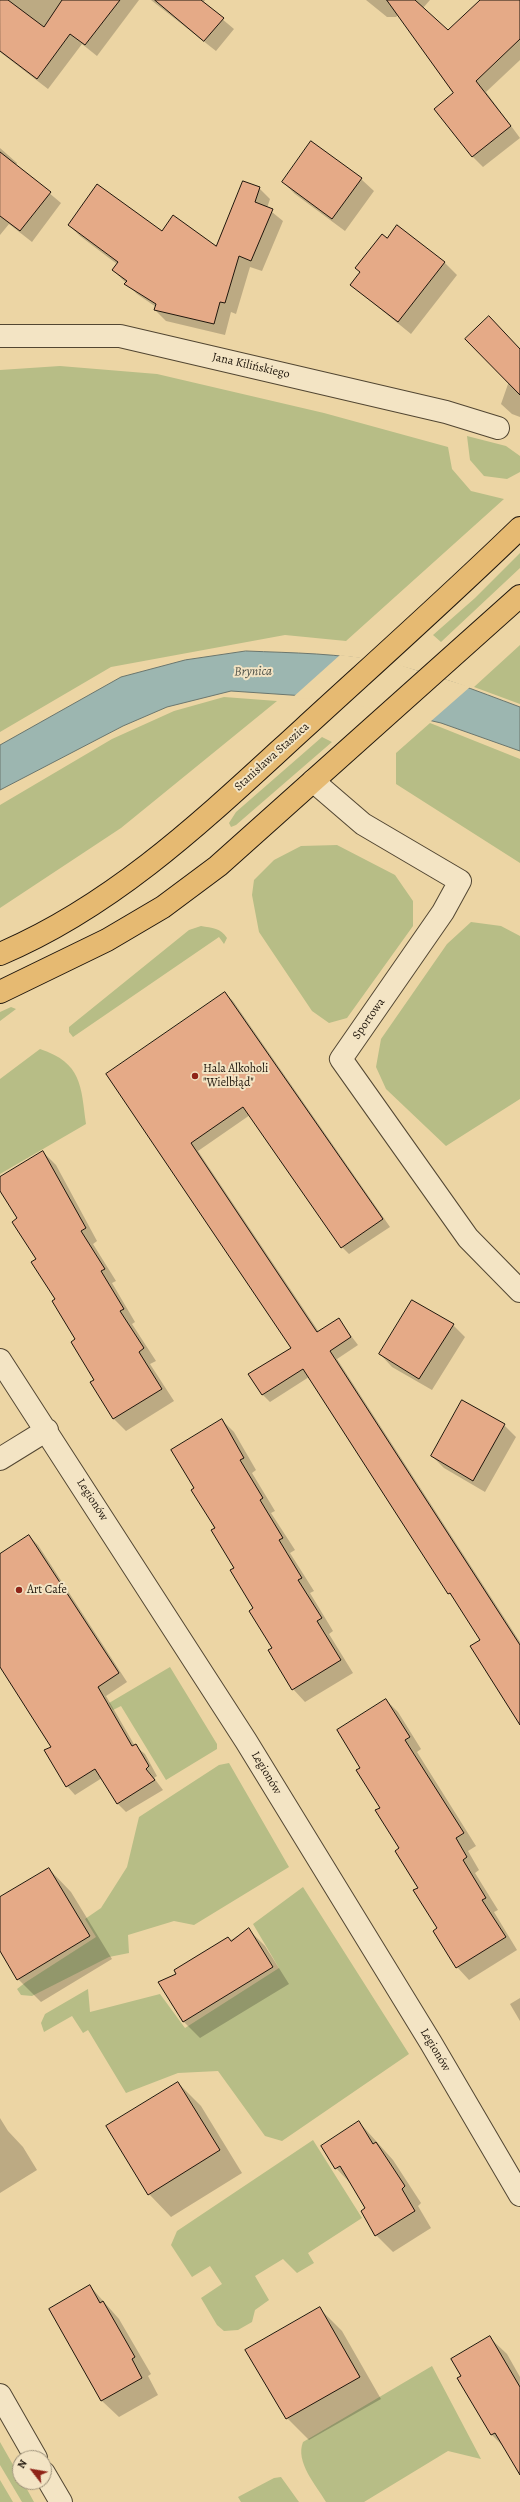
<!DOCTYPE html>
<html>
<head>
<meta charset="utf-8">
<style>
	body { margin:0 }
	#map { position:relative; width:520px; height:2502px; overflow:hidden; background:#ecd5a4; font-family:Alegreya,serif }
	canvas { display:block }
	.north { position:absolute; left:12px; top:2450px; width:40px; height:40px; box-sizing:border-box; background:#f3e4c4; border:1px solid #9e927a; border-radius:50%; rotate:301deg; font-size:11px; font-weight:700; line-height:16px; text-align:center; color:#1f160c }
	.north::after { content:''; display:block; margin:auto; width:14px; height:18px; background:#8f2418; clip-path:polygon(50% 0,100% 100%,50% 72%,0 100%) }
</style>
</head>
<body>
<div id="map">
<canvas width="520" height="2502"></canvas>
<div class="north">N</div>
</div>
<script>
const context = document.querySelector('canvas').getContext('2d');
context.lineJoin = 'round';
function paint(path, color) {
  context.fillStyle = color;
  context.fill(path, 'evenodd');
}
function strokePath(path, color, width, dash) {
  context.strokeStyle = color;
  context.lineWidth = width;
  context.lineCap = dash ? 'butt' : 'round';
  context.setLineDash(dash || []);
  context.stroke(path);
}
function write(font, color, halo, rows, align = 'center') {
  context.font = font + ' Alegreya,serif';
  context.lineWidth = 4;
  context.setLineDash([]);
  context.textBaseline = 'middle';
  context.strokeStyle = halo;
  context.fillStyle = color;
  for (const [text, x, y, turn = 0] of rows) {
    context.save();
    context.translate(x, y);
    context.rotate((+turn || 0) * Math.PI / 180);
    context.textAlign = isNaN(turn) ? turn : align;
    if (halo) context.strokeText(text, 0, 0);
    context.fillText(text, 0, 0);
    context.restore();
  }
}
const green = new Path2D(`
	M 60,366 L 157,374 L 324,413 L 448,447 L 452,469 L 471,491 L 504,499 L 346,641 L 285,635 L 111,667 L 0,732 L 0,370 Z
	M 467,436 L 506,446 L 520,456 L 520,472 L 507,479 L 484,476 L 470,460 Z
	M 520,553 L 520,568 L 441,642 L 433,635 L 475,598 Z
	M 520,645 L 520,704 L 474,687 Z
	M 224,697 L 277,701 L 121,828 L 0,908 L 0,805 L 112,739 L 174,711 Z
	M 430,723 L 520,759 L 520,863 L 396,784 L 396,753 Z
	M 322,737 L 332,742 L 236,825 L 231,827 L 229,823 L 236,812 Z
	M 337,845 L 395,875 L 413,901 L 413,926 L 347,1018 L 329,1023 L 312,1011 L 259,932 L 252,895 L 254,880 L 274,860 L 301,846 Z
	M 471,922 L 501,926 L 520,936 L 520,1099 L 446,1146 L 386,1089 L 376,1067 L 381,1039 L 447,944 Z
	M 201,926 C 212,928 221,928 227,938 L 224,944 L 219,937 L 73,1037 L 69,1032 L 69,1027 L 189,930 Z
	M 11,1007 L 16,1009 L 0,1021 L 0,1012 Z
	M 40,1049 C 82,1063 81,1086 86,1124 L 0,1174 L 0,1079 Z
	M 170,1667 L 217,1744 L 217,1749 L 166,1780 L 121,1706 L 113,1710 L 109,1703 Z
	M 229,1763 L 289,1867 L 194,1925 L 174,1921 L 128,1935 L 129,1953 L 109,1957 L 32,1996 L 21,1995 L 17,1989 L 26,1982 L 96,1937 L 85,1919 L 101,1908 L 127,1867 L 139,1817 L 219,1765 Z
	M 303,1887 L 409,2054 L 282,2141 L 265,2136 L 218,2071 L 178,2073 L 126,2093 L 88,2030 L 83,2033 L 72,2016 L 44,2032 L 41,2023 L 45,2014 L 88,1989 L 90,2012 L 160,1994 L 185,2028 L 279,1968 L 253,1924 Z
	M 313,2140 L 362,2218 L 308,2253 L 314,2263 L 297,2273 L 283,2259 L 255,2276 L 269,2300 L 255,2310 L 252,2322 L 238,2330 L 224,2331 L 217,2325 L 201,2298 L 222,2284 L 210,2266 L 192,2277 L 171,2245 L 177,2231 Z
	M 432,2366 L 481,2459 L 448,2451 L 364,2502 L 326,2502 C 316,2485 295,2462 303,2442 Z
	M 0,2442 L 20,2477 L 20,2482 L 23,2482 L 34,2502 L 22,2502 L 0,2465 Z
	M 281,2477 L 299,2502 L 241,2502 L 238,2497 L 274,2478 Z
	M 0,2480 L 13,2502 L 0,2502 Z`);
const water = new Path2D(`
	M 246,651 C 293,653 340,653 386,663 C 432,673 477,691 520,707 L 520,751 L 441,723 L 335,698 L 231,691 L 167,707 L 123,726 L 0,790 L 0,745 L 121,677 L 185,660 Z`);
const pier = new Path2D(`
	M 340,655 L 387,661 L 470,687 L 430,722 L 335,700 L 292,698 Z`);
const shadow = new Path2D(`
	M 0,0 L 139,0 L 97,56 L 82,44 L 48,89 L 0,52 Z
	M 151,0 L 205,0 L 203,3 L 234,29 L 216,51 Z
	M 366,0 L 430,0 L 423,8 L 448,31 L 482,0 L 512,0 L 520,7 L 520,60 L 486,92 L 520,138 L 483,167 L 472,156 L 455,93 L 399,14 L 396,17 L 387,17 Z
	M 312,143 L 361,179 L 374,191 L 345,231 L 295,194 L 283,182 Z
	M 0,148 L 17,163 L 16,165 L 61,203 L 32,242 L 9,224 L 0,235 Z
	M 259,188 L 270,199 L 267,208 L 283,221 L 262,271 L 250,267 L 236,314 L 231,312 L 225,335 L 166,321 L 155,310 L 156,307 L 137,294 L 113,270 L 117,264 L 80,236 L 69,225 L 162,232 L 216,248 Z
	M 397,226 L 445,263 L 457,275 L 411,334 L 351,285 Z
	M 520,350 L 520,417 L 512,414 L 501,404 Z
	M 225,993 L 233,1001 L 390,1227 L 349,1254 L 342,1247 L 250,1115 L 198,1151 L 319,1332 L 339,1320 L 358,1345 L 337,1359 L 520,1642 L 520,1723 L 482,1640 L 456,1601 L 449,1593 L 309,1377 L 270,1402 L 263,1395 L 250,1374 L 293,1348 L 107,1074 Z
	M 43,1152 L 56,1165 L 97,1241 L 93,1244 L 116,1281 L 112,1283 L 135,1322 L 132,1324 L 156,1361 L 150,1364 L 174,1401 L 126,1431 L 114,1419 L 91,1382 L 95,1380 L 77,1339 L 19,1219 L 0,1188 L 0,1178 Z
	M 453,1325 L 465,1337 L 432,1390 L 392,1367 L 380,1354 Z
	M 222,1420 L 234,1432 L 256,1470 L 252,1473 L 275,1511 L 271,1513 L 295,1550 L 290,1553 L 314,1591 L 310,1593 L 333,1631 L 329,1634 L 353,1673 L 305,1702 L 293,1689 L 195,1489 Z
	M 504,1425 L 516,1437 L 485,1492 L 444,1468 L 432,1456 Z
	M 29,1536 L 38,1545 L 127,1682 L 106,1696 L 135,1746 L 145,1754 L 157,1776 L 154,1778 L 163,1790 L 126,1812 L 118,1804 L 102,1778 L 75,1795 L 67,1786 L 53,1747 L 0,1665 L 0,1556 Z
	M 386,1700 L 398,1712 L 421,1749 L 417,1752 L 476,1846 L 468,1851 L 479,1870 L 475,1873 L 498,1910 L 494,1912 L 517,1950 L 469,1980 L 457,1967 L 362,1768 Z
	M 49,1869 L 71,1892 L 112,1959 L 41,2002 L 18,1979 L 0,1949 L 0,1898 Z
	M 248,1929 L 265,1946 L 289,1984 L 200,2038 L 183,2021 L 178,1974 Z
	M 520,1998 L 520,2021 L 510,2004 Z
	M 178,2083 L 201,2106 L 242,2173 L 171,2217 L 149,2194 Z
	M 0,2118 L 8,2131 L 23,2147 L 37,2170 L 0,2193 Z
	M 359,2122 L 393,2160 L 421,2203 L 418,2206 L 431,2228 L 393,2252 L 376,2235 L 366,2208 L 351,2184 L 336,2168 Z
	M 90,2286 L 119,2319 L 151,2374 L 148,2376 L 158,2395 L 119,2417 L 102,2401 L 50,2309 Z
	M 320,2309 L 342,2331 L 381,2399 L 309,2440 L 287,2418 Z
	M 490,2338 L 507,2354 L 520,2377 L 520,2463 L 492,2435 L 463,2376 Z`);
const building = new Path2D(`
	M 0,0 L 8,0 L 44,27 L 62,0 L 120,0 L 85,45 L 70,34 L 37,79 L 0,51 Z
	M 155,0 L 201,0 L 224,18 L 204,41 Z
	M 387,0 L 415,0 L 448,30 L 480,0 L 520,0 L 520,39 L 476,81 L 511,126 L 472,157 L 434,109 L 453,93 Z
	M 311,141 L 362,178 L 332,219 L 282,182 Z
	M 0,152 L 51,192 L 20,231 L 0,216 Z
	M 243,181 L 260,187 L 255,202 L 273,209 L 251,261 L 239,256 L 225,303 L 220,302 L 214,324 L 154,310 L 156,304 L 124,284 L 127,281 L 112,270 L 118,262 L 68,225 L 97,184 L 162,231 L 173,215 L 216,246 Z
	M 397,225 L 445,262 L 398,322 L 350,285 L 360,272 L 355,268 L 382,234 L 387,238 Z
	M 489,316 L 520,349 L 520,395 L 465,339 Z
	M 225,992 L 383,1219 L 341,1248 L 243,1107 L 191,1143 L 317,1332 L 339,1318 L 351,1337 L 330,1351 L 520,1645 L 520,1725 L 470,1646 L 480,1640 L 450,1593 L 448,1594 L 303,1369 L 262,1395 L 248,1374 L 291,1348 L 106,1074 Z
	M 43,1151 L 86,1228 L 81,1231 L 105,1269 L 101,1271 L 124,1309 L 120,1311 L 144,1348 L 139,1352 L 162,1389 L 113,1419 L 90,1382 L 94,1380 L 71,1342 L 75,1339 L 52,1301 L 55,1299 L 31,1262 L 36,1259 L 12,1222 L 17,1218 L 0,1191 L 0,1177 Z
	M 412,1300 L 454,1324 L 419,1379 L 379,1354 Z
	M 462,1400 L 505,1424 L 473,1481 L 431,1456 Z
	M 222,1419 L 244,1458 L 240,1460 L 263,1498 L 260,1500 L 283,1538 L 279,1540 L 302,1578 L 298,1580 L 322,1618 L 317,1621 L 341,1660 L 292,1690 L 268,1650 L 272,1648 L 249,1611 L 253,1608 L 230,1570 L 234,1568 L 211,1530 L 215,1528 L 191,1490 L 194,1488 L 171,1450 Z
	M 29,1535 L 119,1673 L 98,1687 L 132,1746 L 136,1744 L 149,1766 L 146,1769 L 155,1780 L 117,1804 L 95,1769 L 66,1787 L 44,1750 L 51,1747 L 0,1667 L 0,1554 Z
	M 386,1699 L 410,1737 L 405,1740 L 464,1833 L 456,1838 L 467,1857 L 463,1860 L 486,1898 L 482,1900 L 506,1937 L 456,1968 L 433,1931 L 437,1928 L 413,1890 L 418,1888 L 395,1851 L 399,1848 L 375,1810 L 380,1808 L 356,1770 L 360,1768 L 337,1730 Z
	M 49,1868 L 90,1936 L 17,1980 L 0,1951 L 0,1897 Z
	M 249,1928 L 273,1967 L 183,2022 L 158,1982 L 176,1974 L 174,1970 L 228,1937 L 231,1941 Z
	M 178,2082 L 220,2150 L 148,2195 L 106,2126 Z
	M 359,2121 L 373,2144 L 376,2142 L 405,2186 L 402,2189 L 415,2211 L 375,2236 L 361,2211 L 365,2208 L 340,2166 L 335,2169 L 321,2146 Z
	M 90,2285 L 100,2303 L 103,2301 L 135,2357 L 132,2359 L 142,2378 L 101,2401 L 49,2309 Z
	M 320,2307 L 360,2377 L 286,2419 L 245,2350 Z
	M 490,2336 L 520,2387 L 520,2475 L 495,2433 L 491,2435 L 457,2378 L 461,2376 L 451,2359 Z`);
const minor = new Path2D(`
	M 0,336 L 120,336 L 446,412 L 498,428
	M 313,781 L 363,824 L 460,881 L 443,912 L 341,1059 L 468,1238 L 520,1291
	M 0,1360 L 246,1741 L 431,2043 L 520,2195
	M 0,1459 L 47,1430
	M 0,2395 L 36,2458
	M 44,2473 L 61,2502`);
const major = new Path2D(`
	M 0,954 C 118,904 210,814 303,729 C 376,662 449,597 520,528
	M 0,992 L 107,940 L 163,907 L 218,866 L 520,596`);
const markers = [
	[195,1076,4,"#8f2418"],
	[19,1590,4,"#8f2418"]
];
const streetNames = [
	["Jana Kilińskiego",251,366,13],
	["Stanisława Staszica",272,757,-42],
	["Sportowa",369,1019,-55],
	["Legionów",92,1500,57],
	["Legionów",266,1773,59],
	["Legionów",435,2050,59]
];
const poiNames = [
	["Hala Alkoholi",203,1069],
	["\"Wielbłąd\"",203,1083],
	["Art Cafe",27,1590]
];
const waterNames = [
	["Brynica",253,672,-1]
];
paint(green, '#b7bd86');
paint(water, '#9cb6b0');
strokePath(water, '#6a766e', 1);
paint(pier, '#ecd5a4');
paint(shadow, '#0003');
paint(building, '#e5aa87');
strokePath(building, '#1f160c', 1);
strokePath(minor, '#524632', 24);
strokePath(major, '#1f160c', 24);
strokePath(minor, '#f3e4c4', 22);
strokePath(major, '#e6ba72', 22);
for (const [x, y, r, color] of markers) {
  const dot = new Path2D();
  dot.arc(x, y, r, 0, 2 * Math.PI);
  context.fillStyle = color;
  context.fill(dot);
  strokePath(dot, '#f3e4c4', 1.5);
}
write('12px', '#1f160c', '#f3e4c4', streetNames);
write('12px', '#1f160c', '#f3e4c4', poiNames, 'left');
write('italic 13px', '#4b4e45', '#f3e4c4', waterNames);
</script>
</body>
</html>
